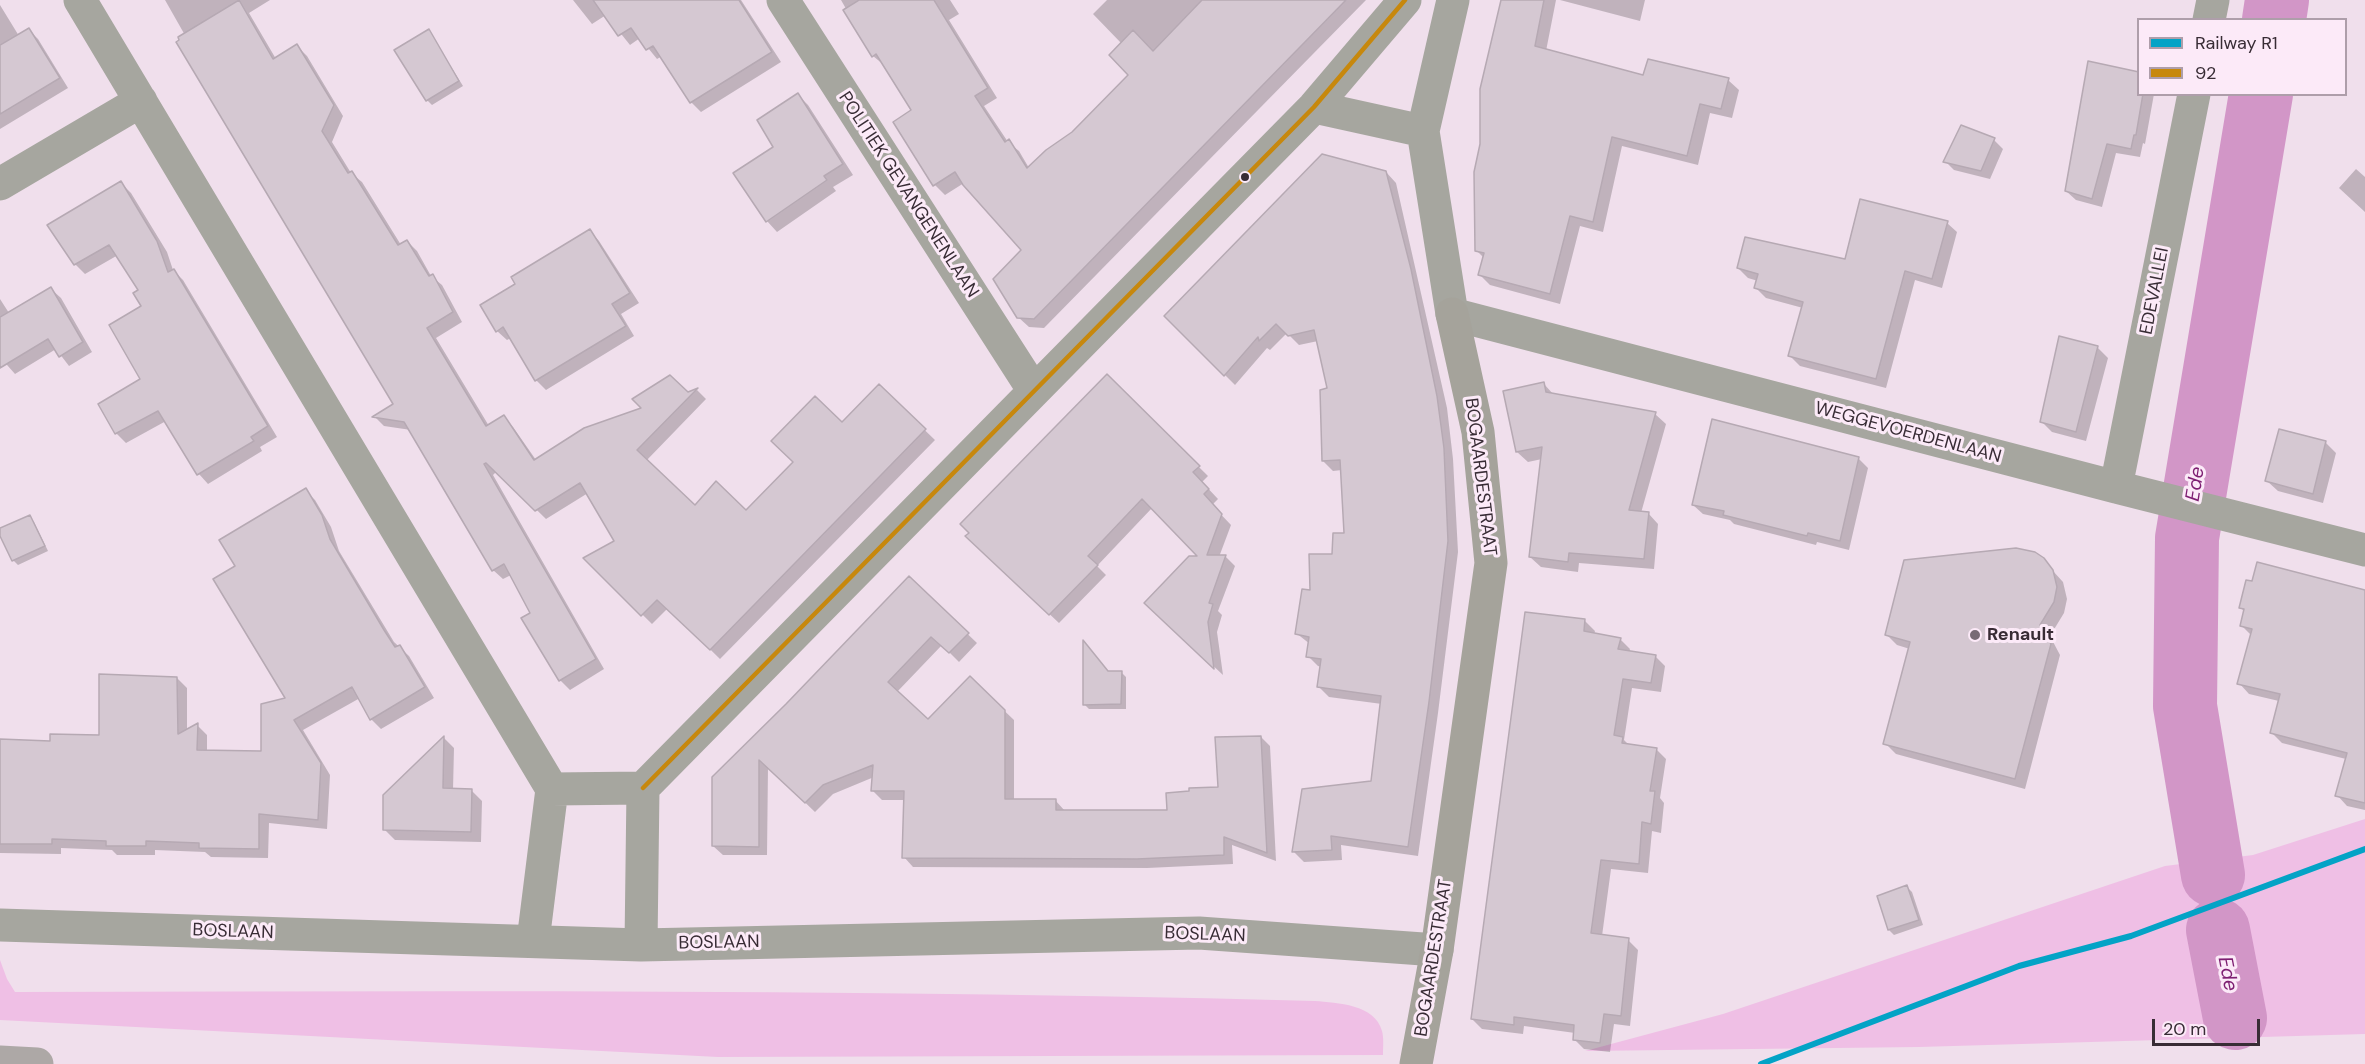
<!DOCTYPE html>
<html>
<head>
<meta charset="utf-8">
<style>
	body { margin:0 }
	#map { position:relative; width:2365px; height:1064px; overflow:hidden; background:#f0dfec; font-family:"DM Sans",sans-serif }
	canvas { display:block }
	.legend { position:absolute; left:2137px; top:18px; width:210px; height:78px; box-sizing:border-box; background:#fceaf8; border:2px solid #ae9eaa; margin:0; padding:8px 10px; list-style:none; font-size:18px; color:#382c35 }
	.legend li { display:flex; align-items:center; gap:12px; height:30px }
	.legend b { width:30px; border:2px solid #ae9eaa }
	.scale { position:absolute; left:2152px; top:1019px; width:108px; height:27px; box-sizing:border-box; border:3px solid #382c35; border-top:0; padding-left:8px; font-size:18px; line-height:21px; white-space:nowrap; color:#382c35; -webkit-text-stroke:4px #fceaf8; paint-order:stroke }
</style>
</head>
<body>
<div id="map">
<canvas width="2365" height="1064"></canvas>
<ul class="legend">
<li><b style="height:8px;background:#03a3c6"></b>Railway R1</li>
<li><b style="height:8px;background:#c7880d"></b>92</li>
</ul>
<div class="scale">20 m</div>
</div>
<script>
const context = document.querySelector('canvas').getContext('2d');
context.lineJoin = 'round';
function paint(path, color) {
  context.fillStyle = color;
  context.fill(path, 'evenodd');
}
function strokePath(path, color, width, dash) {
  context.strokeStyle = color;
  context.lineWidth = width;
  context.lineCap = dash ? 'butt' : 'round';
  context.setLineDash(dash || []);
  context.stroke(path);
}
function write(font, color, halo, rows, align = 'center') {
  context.font = font + ' "DM Sans",sans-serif';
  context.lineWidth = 6;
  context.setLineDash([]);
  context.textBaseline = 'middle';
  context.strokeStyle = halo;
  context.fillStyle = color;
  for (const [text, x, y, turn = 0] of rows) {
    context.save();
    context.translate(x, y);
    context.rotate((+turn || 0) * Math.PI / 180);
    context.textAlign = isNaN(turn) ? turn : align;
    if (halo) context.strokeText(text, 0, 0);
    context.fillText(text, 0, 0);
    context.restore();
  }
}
const green = new Path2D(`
	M 2365,819 L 2365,1034 L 1919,1047 L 1585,1051 L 1723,1014 L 2165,866 L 2253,855 Z
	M 0,960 L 7,979 L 15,992 C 449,991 882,989 1315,1001 C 1337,1003 1375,1004 1382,1031 C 1384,1038 1383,1048 1383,1055 L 718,1057 L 0,1020 Z`);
const shadow = new Path2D(`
	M 165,0 L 270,0 L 249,13 L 276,59 L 297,46 L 307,56 L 343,116 L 332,142 L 351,173 L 362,182 L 401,245 L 407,241 L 417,251 L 431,276 L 442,285 L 462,322 L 436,338 L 489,426 L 503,417 L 513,427 L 536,460 L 697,390 L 706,399 L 646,461 L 695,507 L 746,512 L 842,424 L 879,386 L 935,440 L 720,659 L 668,608 L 652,624 L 586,559 L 616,541 L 588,493 L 546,519 L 497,471 L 493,475 L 604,669 L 570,690 L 560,680 L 532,613 L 511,575 L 503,579 L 493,570 L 411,430 L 384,426 L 375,417 L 395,405 Z
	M 573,0 L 741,0 L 781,62 L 701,112 L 691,102 L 662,56 L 657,59 L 640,38 L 630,45 L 606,15 L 592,24 Z
	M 841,0 L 950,0 L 959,14 L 949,20 L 997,98 L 984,106 L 1008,142 L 1019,151 L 1029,168 L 1073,133 L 1131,75 L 1122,44 L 1093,14 L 1107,0 L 1366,0 L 1044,328 L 1029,327 L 1018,317 L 1023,250 L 964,183 L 945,195 L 935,185 L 913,110 L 884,65 L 873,56 Z
	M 1502,0 L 1556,0 L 1546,51 L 1644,76 L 1728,80 L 1739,90 L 1732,118 L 1710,113 L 1698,165 L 1622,146 L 1603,232 L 1580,226 L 1560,304 L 1490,285 L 1480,275 L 1484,258 L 1476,250 Z
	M 1560,0 L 1645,0 L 1640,21 Z
	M 0,5 L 19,36 L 29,30 L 38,39 L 68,88 L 0,129 Z
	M 429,31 L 463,86 L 432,105 L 427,100 Z
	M 2138,94 L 2154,94 L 2145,144 L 2143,143 L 2140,157 L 2116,153 L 2102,207 L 2076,200 L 2066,191 Z
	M 798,95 L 808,105 L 853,175 L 833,187 L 836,191 L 777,232 L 767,221 L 775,147 Z
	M 1962,127 L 1994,140 L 2003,149 L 1990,179 L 1954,170 L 1945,161 Z
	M 2356,169 L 2365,177 L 2365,212 L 2339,188 Z
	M 1386,172 L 1396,183 L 1447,408 L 1453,459 L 1458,552 L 1438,713 L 1418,856 L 1341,845 L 1342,860 L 1304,862 L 1294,852 L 1373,783 L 1382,704 L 1329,697 L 1319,687 L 1322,667 L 1318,666 L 1308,656 L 1310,644 L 1296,633 L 1312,591 L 1345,534 L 1342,470 L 1333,471 L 1323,461 L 1329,389 L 1318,341 L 1299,345 L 1287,333 L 1270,350 L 1267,348 L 1235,385 L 1166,316 Z
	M 121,183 L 131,193 L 167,252 L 173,270 L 183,280 L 277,437 L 260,447 L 262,451 L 208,484 L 199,474 L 166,421 L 126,443 L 116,433 L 142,379 L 143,306 L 140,291 L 118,255 L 85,274 L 75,264 Z
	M 1947,223 L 1957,232 L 1942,288 L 1915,280 L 1886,388 L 1800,366 L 1790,356 L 1803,308 L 1766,298 L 1756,288 L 1758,281 L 1748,278 L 1738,268 L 1846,261 Z
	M 590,231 L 599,241 L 639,303 L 621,314 L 634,336 L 546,390 L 536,380 L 511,338 L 507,340 L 497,331 L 517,285 Z
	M 51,289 L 61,298 L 92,352 L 69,366 L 56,349 L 15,374 L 0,357 L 0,299 L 9,313 Z
	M 2097,347 L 2108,358 L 2086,441 L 2052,432 L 2041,421 Z
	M 1107,376 L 1208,476 L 1202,482 L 1218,499 L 1212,505 L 1231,525 L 1219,557 L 1225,556 L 1235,566 L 1218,611 L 1222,615 L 1217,632 L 1223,675 L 1156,612 L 1201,557 L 1152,508 L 1097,566 L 1106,575 L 1059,623 L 977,546 Z
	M 1544,384 L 1554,395 L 1655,414 L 1666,424 L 1641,513 L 1648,513 L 1658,524 L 1654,569 L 1579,563 L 1578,572 L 1541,567 L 1530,557 L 1542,459 L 1528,462 L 1517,452 Z
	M 2280,431 L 2326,443 L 2336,453 L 2323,503 L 2278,491 L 2267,481 Z
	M 1858,458 L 1868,468 L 1849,550 L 1817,542 L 1816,545 L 1734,524 L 1730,520 L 1703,514 L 1693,505 Z
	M 305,490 L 315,500 L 331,527 L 339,551 L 394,642 L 409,656 L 434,698 L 381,729 L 371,719 L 360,698 L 303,730 L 330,775 L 327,829 L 269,823 L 268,858 L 211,857 L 205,852 L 155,850 L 155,855 L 117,855 L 112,850 L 61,848 L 61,854 L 0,853 L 0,740 L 52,742 L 100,737 L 177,678 L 187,688 L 187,730 L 197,725 L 207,735 L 207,751 L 263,752 L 287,699 L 237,567 Z
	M 29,517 L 34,522 L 48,551 L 18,565 L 13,560 L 0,530 Z
	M 2043,560 L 2063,582 L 2067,599 L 2064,613 L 2050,636 L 2060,655 L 2025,789 L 1896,754 L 1885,743 L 1910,649 L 1897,645 L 1887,635 Z
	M 909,578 L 977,643 L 959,662 L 942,645 L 897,692 L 928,721 L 970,678 L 1014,720 L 1014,800 L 1055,800 L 1065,811 L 1168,812 L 1220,788 L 1261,737 L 1270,746 L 1276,861 L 1232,845 L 1233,864 L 1147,868 L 913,867 L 904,857 L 905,800 L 882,800 L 873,791 L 874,777 L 833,794 L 815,812 L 768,767 L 767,855 L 723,855 L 713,846 L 714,778 Z
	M 2365,592 L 2365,810 L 2347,806 L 2337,795 L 2346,759 L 2282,743 L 2271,732 L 2279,701 L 2249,694 L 2239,683 L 2252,636 L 2242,626 L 2245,612 L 2240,607 Z
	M 1585,621 L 1595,631 L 1594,635 L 1620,639 L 1630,649 L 1629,652 L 1655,656 L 1665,666 L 1661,692 L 1632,688 L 1624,740 L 1630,746 L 1656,749 L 1666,759 L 1660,798 L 1664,803 L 1661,833 L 1652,831 L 1648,873 L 1611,869 L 1602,936 L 1628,940 L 1638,950 L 1630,1026 L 1614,1024 L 1610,1052 L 1584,1049 L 1574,1039 L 1575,1033 L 1524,1026 L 1523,1034 L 1482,1029 L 1472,1019 Z
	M 1109,672 L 1121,672 L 1126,677 L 1126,709 L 1089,709 L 1084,704 Z
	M 444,738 L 454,748 L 453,790 L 471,790 L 482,801 L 481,842 L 395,840 L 385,830 Z
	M 1907,887 L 1912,892 L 1923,925 L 1894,935 L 1889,930 L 1879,897 Z`);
const river = new Path2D(`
	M 2274,20 L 2277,0
	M 2213,875 L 2185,706 L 2187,538 L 2261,94
	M 2218,930 L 2235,1018`);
const building = new Path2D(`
	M 239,0 L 273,59 L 297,44 L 334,105 L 322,131 L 348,173 L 352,171 L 398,245 L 407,240 L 429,276 L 433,274 L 453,312 L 427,328 L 486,426 L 504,415 L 534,460 L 584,428 L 641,408 L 632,399 L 670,375 L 688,392 L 698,388 L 637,450 L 695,505 L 716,481 L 746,510 L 793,462 L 771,441 L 815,396 L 842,422 L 879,384 L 926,429 L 710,650 L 657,600 L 641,616 L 583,558 L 614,541 L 580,483 L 535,511 L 486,463 L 484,464 L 596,659 L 559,681 L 521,618 L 530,613 L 504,564 L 492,571 L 404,422 L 372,417 L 393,404 L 176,42 L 179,40 L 178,37 Z
	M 593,0 L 739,0 L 772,52 L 690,103 L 653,46 L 646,50 L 631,28 L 618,36 Z
	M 859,0 L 934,0 L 988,88 L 975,96 L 1005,142 L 1009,139 L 1027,168 L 1046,150 L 1072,132 L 1128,75 L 1109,55 L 1133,30 L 1153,51 L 1202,0 L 1346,0 L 1034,319 L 1017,318 L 993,279 L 1021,250 L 963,185 L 955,172 L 933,186 L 893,122 L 911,110 L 876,54 L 872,57 L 843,10 Z
	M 1501,0 L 1544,0 L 1535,46 L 1643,75 L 1648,59 L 1729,78 L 1721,109 L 1700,104 L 1687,156 L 1612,137 L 1593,222 L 1570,216 L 1550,294 L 1478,275 L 1484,253 L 1475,251 L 1474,172 L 1480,144 L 1480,89 Z
	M 29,28 L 60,78 L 0,114 L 0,45 Z
	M 429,29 L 459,81 L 426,101 L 394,50 Z
	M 2088,61 L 2139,72 L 2139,94 L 2143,94 L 2136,135 L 2134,135 L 2131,149 L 2107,144 L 2092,199 L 2065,191 Z
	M 798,93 L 843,164 L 824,176 L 827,180 L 766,222 L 733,173 L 773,147 L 757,120 Z
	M 1961,125 L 1995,138 L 1981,171 L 1943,162 Z
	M 1322,154 L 1386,171 L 1411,269 L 1437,396 L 1444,448 L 1448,541 L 1429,702 L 1408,847 L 1331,836 L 1332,850 L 1292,852 L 1302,789 L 1371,781 L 1381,696 L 1317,687 L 1321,659 L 1306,657 L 1309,637 L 1295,634 L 1302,589 L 1310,590 L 1309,554 L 1332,554 L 1333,533 L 1344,533 L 1340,460 L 1322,461 L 1320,390 L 1327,388 L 1314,330 L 1288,336 L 1276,324 L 1259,341 L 1258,337 L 1224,376 L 1164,316 Z
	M 121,181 L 157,241 L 168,272 L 174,269 L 268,426 L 251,437 L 254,441 L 197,475 L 158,411 L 115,434 L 98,404 L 140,379 L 109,325 L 141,306 L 133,293 L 138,290 L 109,245 L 74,265 L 47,225 Z
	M 1860,199 L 1948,221 L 1932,279 L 1905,271 L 1876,379 L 1788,356 L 1803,302 L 1754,288 L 1758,274 L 1737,268 L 1745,237 L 1845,259 Z
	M 590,229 L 630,293 L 612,304 L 626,326 L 535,381 L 503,327 L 496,332 L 480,305 L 515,284 L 511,277 Z
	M 51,287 L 83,342 L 59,357 L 48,339 L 0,368 L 0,317 Z
	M 2059,336 L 2098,346 L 2076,432 L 2040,422 Z
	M 1107,374 L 1200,466 L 1193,472 L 1209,489 L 1204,494 L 1222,514 L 1207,555 L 1226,555 L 1209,603 L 1213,604 L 1208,622 L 1214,669 L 1144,603 L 1189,556 L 1197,556 L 1142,499 L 1088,556 L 1098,565 L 1049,615 L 965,536 L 969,533 L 960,524 Z
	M 1544,382 L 1546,392 L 1656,412 L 1629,510 L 1649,512 L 1644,559 L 1569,553 L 1568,562 L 1529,557 L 1542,447 L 1516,452 L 1503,391 Z
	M 1712,419 L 1859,457 L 1840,541 L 1808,533 L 1807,536 L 1723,515 L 1724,511 L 1692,505 Z
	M 2279,429 L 2326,441 L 2313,494 L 2265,481 Z
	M 306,488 L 322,515 L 330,539 L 384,630 L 395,647 L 400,645 L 425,687 L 370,720 L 352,687 L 294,720 L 321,763 L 318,820 L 259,814 L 259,849 L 199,848 L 199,843 L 146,841 L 146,846 L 106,846 L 106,841 L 52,839 L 52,844 L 0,844 L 0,739 L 50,741 L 50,734 L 99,735 L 99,674 L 177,677 L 178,734 L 198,723 L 197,750 L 261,751 L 261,704 L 285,698 L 213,579 L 235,566 L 219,540 Z
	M 30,515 L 45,546 L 12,561 L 0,536 L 0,528 Z
	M 2016,548 L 2035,552 L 2044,558 L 2053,570 L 2057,587 L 2054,602 L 2040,625 L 2051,644 L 2015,779 L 1883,744 L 1910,642 L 1885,635 L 1904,560 Z
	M 2257,562 L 2365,590 L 2365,803 L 2335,796 L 2347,753 L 2270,733 L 2280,694 L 2237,684 L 2252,629 L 2240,626 L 2244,609 L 2239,608 L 2246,580 L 2252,581 Z
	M 909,576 L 969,633 L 949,653 L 931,637 L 888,682 L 928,719 L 970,676 L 1005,710 L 1005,799 L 1056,799 L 1056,810 L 1167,810 L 1166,793 L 1189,791 L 1189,788 L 1218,787 L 1215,737 L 1261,736 L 1267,853 L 1224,837 L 1224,855 L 1137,859 L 902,858 L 904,791 L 871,791 L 873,765 L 823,785 L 805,803 L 759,760 L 759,847 L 712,846 L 712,777 L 786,704 Z
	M 1525,612 L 1585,619 L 1584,631 L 1621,638 L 1618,649 L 1656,655 L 1651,683 L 1623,679 L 1614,735 L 1623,737 L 1622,743 L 1657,748 L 1650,791 L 1655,791 L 1651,824 L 1642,822 L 1639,864 L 1601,860 L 1591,933 L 1629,938 L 1621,1016 L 1604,1014 L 1600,1043 L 1573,1040 L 1574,1025 L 1514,1017 L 1514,1025 L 1471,1019 Z
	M 1083,640 L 1108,671 L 1122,671 L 1121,704 L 1083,705 Z
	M 444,736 L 443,788 L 472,789 L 471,832 L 383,830 L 383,795 Z
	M 1907,885 L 1919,920 L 1888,930 L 1877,896 Z`);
const street = new Path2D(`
	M 80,0 L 552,789 L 533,941
	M 783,0 L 1034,391
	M 1453,0 L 1423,131 L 1452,314 L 2116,487 L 2365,550
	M 2209,20 L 2213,0
	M 1314,107 L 1423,131
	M 0,184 L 141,101
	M 2116,487 L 2194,94
	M 643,788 L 1314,107 L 1405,0
	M 552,789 L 643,788 L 641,945
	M 0,925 L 641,945 L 1199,933 L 1437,950`);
const secondary = new Path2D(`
	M 1416,1064 L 1437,950 L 1491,563 L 1478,432 L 1452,314`);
const primary = new Path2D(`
	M 0,1062 L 37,1064`);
const bus1 = new Path2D(`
	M 643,788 L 1314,107 L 1405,0`);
const rail1 = new Path2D(`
	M 1761,1064 L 2019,966 L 2131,936 L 2365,849`);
const markers = [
	[1245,177,5,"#382c35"],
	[1975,635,6,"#786b75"]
];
const streetNames = [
	["POLITIEK GEVANGENENLAAN",908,195,57],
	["EDEVALLEI",2155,291,-79],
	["WEGGEVOERDENLAAN",1908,433,15],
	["BOGAARDESTRAAT",1480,477,83],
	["BOSLAAN",233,932,2],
	["BOSLAAN",1205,935,2],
	["BOSLAAN",719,943,-1],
	["BOGAARDESTRAAT",1434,958,-81]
];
const poiNames = [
	["Renault",1987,635]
];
const waterNames = [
	["Ede",2196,484,-81],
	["Ede",2227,974,79]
];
paint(green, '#efbfe5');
paint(shadow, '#0003');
strokePath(river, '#d296c7', 64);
paint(building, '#d5c8d2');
strokePath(building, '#b6a9b3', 1.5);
strokePath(street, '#a6a69f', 33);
strokePath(secondary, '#a5a39b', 33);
strokePath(primary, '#ada8a6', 33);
strokePath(bus1, '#c7880d', 4.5);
strokePath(rail1, '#03a3c6', 6);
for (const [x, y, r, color] of markers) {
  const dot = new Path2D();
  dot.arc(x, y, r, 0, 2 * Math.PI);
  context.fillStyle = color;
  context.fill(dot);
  strokePath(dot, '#fceaf8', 2);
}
write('18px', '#382c35', '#fceaf8', streetNames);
write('bold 18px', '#382c35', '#fceaf8', poiNames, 'left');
write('italic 20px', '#7e1f72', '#fceaf8', waterNames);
</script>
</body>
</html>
